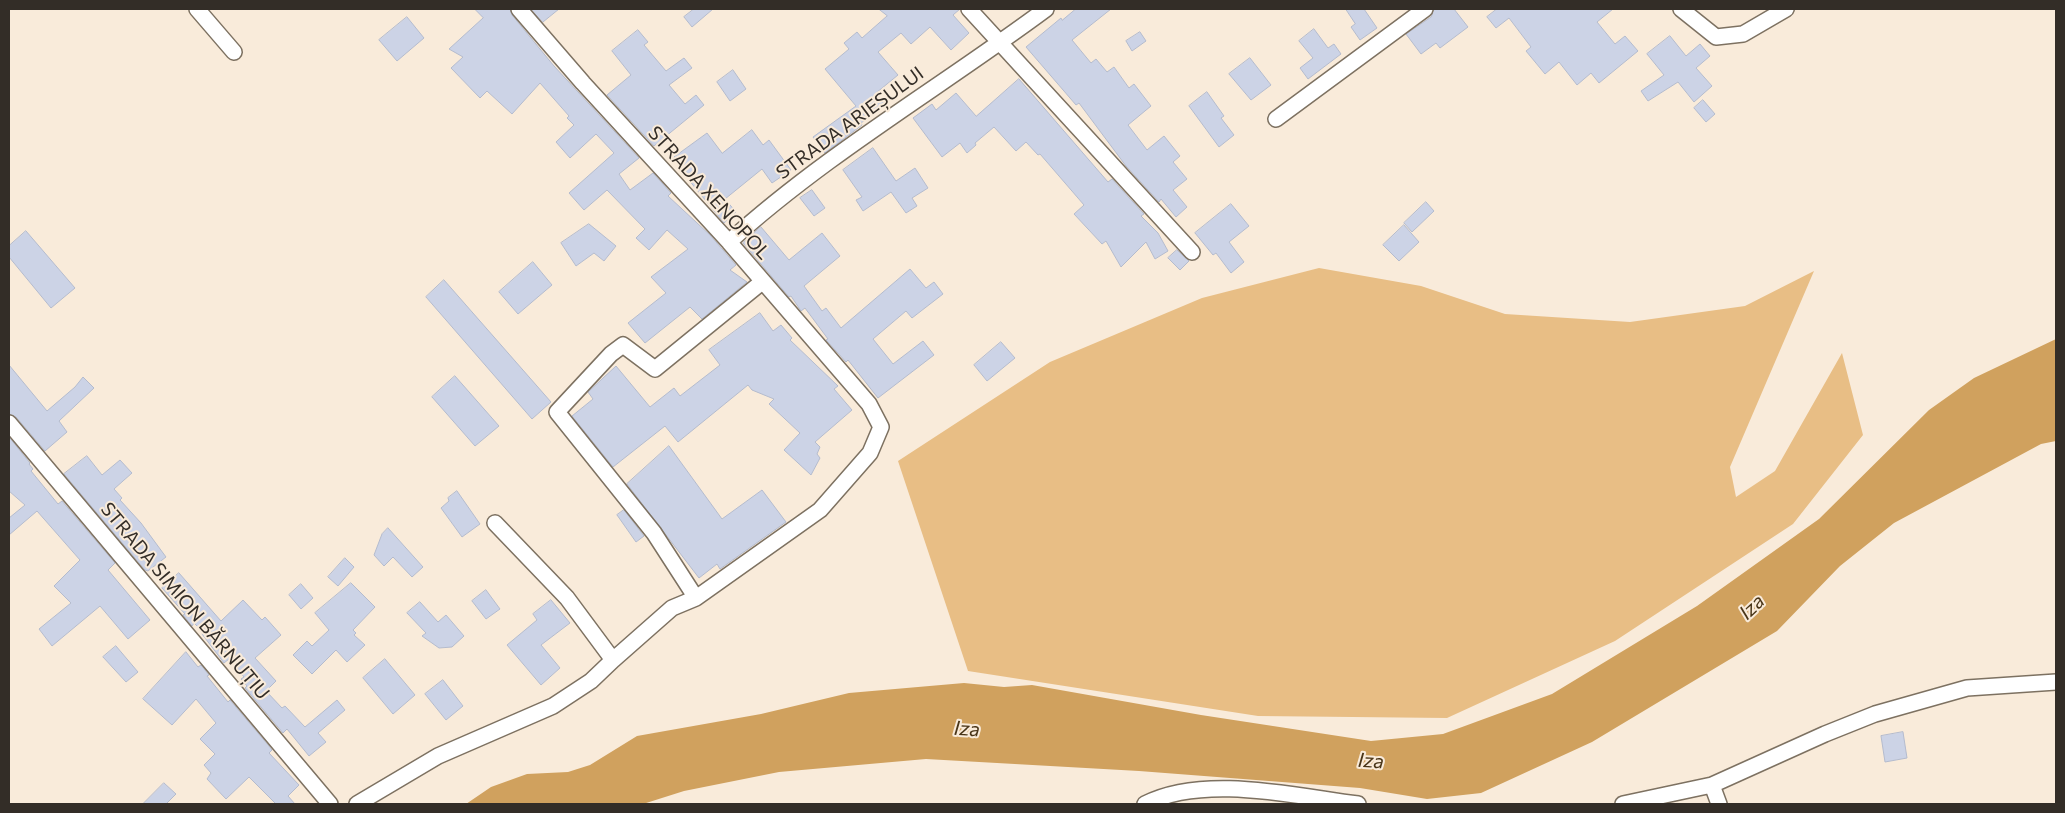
<!DOCTYPE html>
<html>
<head>
<meta charset="utf-8">
<style>
	body { margin:0 }
	#map { position:relative; width:2065px; height:813px; overflow:hidden; background:#f9ebda; font-family:Commissioner,sans-serif }
	canvas { display:block }
	.frame { position:absolute; inset:0; border:10px solid #332d27; pointer-events:none }
</style>
</head>
<body>
<div id="map">
<canvas width="2065" height="813"></canvas>
<div class="frame"></div>
</div>
<script>
const context = document.querySelector('canvas').getContext('2d');
context.lineJoin = 'round';
function paint(path, color) {
  context.fillStyle = color;
  context.fill(path, 'evenodd');
}
function strokePath(path, color, width, dash) {
  context.strokeStyle = color;
  context.lineWidth = width;
  context.lineCap = dash ? 'butt' : 'round';
  context.setLineDash(dash || []);
  context.stroke(path);
}
function write(font, color, halo, rows, align = 'center') {
  context.font = font + ' Commissioner,sans-serif';
  context.lineWidth = 4;
  context.setLineDash([]);
  context.textBaseline = 'middle';
  context.strokeStyle = halo;
  context.fillStyle = color;
  for (const [text, x, y, turn = 0] of rows) {
    context.save();
    context.translate(x, y);
    context.rotate((+turn || 0) * Math.PI / 180);
    context.textAlign = isNaN(turn) ? turn : align;
    if (halo) context.strokeText(text, 0, 0);
    context.fillText(text, 0, 0);
    context.restore();
  }
}
const green = new Path2D(`
	M 1319,268 L 1421,286 L 1505,314 L 1630,322 L 1745,306 L 1814,271 L 1730,467 L 1736,497 L 1775,471 L 1842,353 L 1863,435 L 1793,524 L 1615,641 L 1447,718 L 1258,716 L 968,671 L 898,461 L 1050,362 L 1202,298 Z`);
const water = new Path2D(`
	M 2056,339 L 2056,441 L 2041,444 L 1894,523 L 1840,566 L 1777,631 L 1592,742 L 1481,793 L 1427,799 L 1360,788 L 1139,771 L 926,759 L 779,772 L 684,791 L 643,804 L 466,804 L 491,787 L 527,774 L 568,772 L 590,765 L 637,736 L 761,714 L 849,693 L 964,683 L 1004,687 L 1032,685 L 1201,715 L 1371,741 L 1443,734 L 1552,694 L 1697,606 L 1819,519 L 1929,410 L 1974,378 Z`);
const building = new Path2D(`
	M 475,9 L 510,9 L 512,15 L 554,66 L 639,158 L 619,174 L 630,190 L 653,173 L 671,193 L 668,196 L 710,235 L 736,265 L 730,270 L 747,282 L 702,319 L 690,307 L 645,343 L 628,323 L 666,293 L 651,277 L 688,249 L 667,230 L 649,250 L 636,238 L 645,229 L 607,190 L 584,210 L 569,193 L 614,153 L 596,134 L 570,158 L 556,142 L 574,125 L 567,118 L 569,116 L 540,83 L 512,114 L 487,91 L 480,98 L 451,68 L 463,57 L 449,49 L 483,18 Z
	M 531,9 L 559,9 L 543,22 Z
	M 694,9 L 713,9 L 692,27 L 684,17 Z
	M 879,9 L 960,9 L 953,15 L 969,33 L 951,50 L 930,27 L 911,44 L 901,33 L 878,52 L 898,75 L 876,93 L 885,105 L 861,123 L 862,125 L 825,153 L 813,137 L 856,106 L 825,69 L 849,49 L 844,43 L 857,32 L 862,38 L 887,16 Z
	M 1076,9 L 1111,9 L 1072,40 L 1091,63 L 1096,59 L 1107,72 L 1114,67 L 1129,88 L 1134,84 L 1151,106 L 1128,125 L 1147,150 L 1164,136 L 1180,156 L 1173,162 L 1187,179 L 1173,190 L 1187,207 L 1176,217 L 1161,199 L 1159,202 L 1126,166 L 1079,103 L 1076,105 L 1026,47 L 1061,18 L 1062,20 Z
	M 1346,9 L 1364,9 L 1377,28 L 1360,40 L 1351,27 L 1355,24 Z
	M 1434,9 L 1454,9 L 1468,27 L 1440,48 L 1436,43 L 1421,54 L 1406,34 L 1431,17 Z
	M 1497,9 L 1613,9 L 1597,22 L 1615,44 L 1625,36 L 1638,51 L 1599,83 L 1591,73 L 1577,85 L 1559,62 L 1545,74 L 1526,51 L 1531,47 L 1509,18 L 1496,28 L 1487,17 Z
	M 407,17 L 424,38 L 397,61 L 379,40 Z
	M 1314,29 L 1328,48 L 1334,44 L 1341,54 L 1308,79 L 1300,68 L 1313,58 L 1299,41 Z
	M 638,30 L 648,42 L 644,45 L 666,71 L 684,58 L 692,68 L 669,85 L 685,104 L 696,95 L 704,105 L 654,146 L 607,95 L 631,75 L 612,51 Z
	M 1140,32 L 1146,41 L 1132,51 L 1126,41 Z
	M 1670,36 L 1686,56 L 1700,44 L 1710,56 L 1696,68 L 1712,86 L 1694,102 L 1678,82 L 1648,101 L 1641,91 L 1664,75 L 1647,54 Z
	M 1250,58 L 1271,85 L 1251,100 L 1229,74 Z
	M 733,70 L 746,89 L 730,101 L 717,82 Z
	M 1019,79 L 1108,182 L 1112,179 L 1144,214 L 1141,216 L 1158,233 L 1168,251 L 1155,259 L 1146,242 L 1121,267 L 1106,241 L 1102,244 L 1074,214 L 1084,205 L 1040,154 L 1038,155 L 1026,142 L 1016,151 L 994,127 L 975,143 L 976,145 L 967,153 L 960,143 L 942,157 L 913,118 L 932,104 L 936,110 L 956,93 L 976,116 Z
	M 1207,92 L 1224,116 L 1221,118 L 1234,135 L 1219,147 L 1189,106 Z
	M 1703,100 L 1715,114 L 1706,122 L 1694,108 Z
	M 752,130 L 763,145 L 769,140 L 791,170 L 772,183 L 762,169 L 725,199 L 736,212 L 724,223 L 688,179 L 689,178 L 674,157 L 707,133 L 722,153 Z
	M 873,148 L 896,181 L 915,168 L 928,188 L 912,198 L 917,206 L 906,213 L 891,192 L 863,211 L 856,200 L 862,197 L 843,170 Z
	M 812,190 L 825,208 L 814,216 L 800,198 Z
	M 1426,202 L 1434,211 L 1412,232 L 1404,223 Z
	M 1231,204 L 1249,226 L 1229,242 L 1244,262 L 1231,273 L 1216,253 L 1213,255 L 1195,233 Z
	M 589,224 L 616,246 L 604,261 L 594,253 L 576,266 L 561,243 Z
	M 1404,225 L 1419,242 L 1399,261 L 1383,245 Z
	M 761,227 L 789,260 L 822,233 L 840,256 L 804,286 L 822,311 L 826,308 L 841,328 L 910,269 L 926,288 L 934,282 L 943,294 L 912,318 L 906,311 L 873,339 L 893,364 L 923,341 L 934,355 L 878,398 L 848,360 L 846,362 L 826,340 L 828,339 L 805,308 L 801,311 L 791,296 L 789,297 L 743,243 Z
	M 26,231 L 75,288 L 51,308 L 9,257 L 9,246 Z
	M 1177,250 L 1189,261 L 1180,270 L 1168,258 Z
	M 533,262 L 552,285 L 518,314 L 499,292 Z
	M 444,280 L 551,402 L 532,419 L 426,297 Z
	M 760,313 L 773,331 L 781,325 L 792,338 L 790,340 L 838,386 L 834,389 L 852,410 L 815,442 L 820,447 L 817,454 L 820,458 L 811,475 L 784,450 L 800,433 L 769,404 L 774,399 L 752,390 L 748,385 L 678,442 L 665,426 L 613,467 L 572,416 L 593,399 L 588,392 L 616,366 L 650,407 L 674,388 L 680,396 L 720,365 L 709,350 Z
	M 1001,342 L 1015,358 L 987,381 L 974,365 Z
	M 9,365 L 47,411 L 75,387 L 83,377 L 94,388 L 59,421 L 67,432 L 45,451 L 16,417 L 9,414 Z
	M 455,376 L 499,426 L 475,446 L 432,397 Z
	M 9,437 L 30,463 L 29,464 L 33,469 L 31,471 L 58,504 L 62,501 L 115,563 L 108,570 L 150,620 L 128,639 L 100,606 L 52,646 L 39,629 L 71,603 L 54,586 L 80,560 L 37,511 L 9,535 L 9,518 L 25,505 L 9,491 Z
	M 669,446 L 722,519 L 762,490 L 786,522 L 720,569 L 717,564 L 699,578 L 627,484 Z
	M 87,456 L 102,475 L 120,460 L 132,473 L 114,489 L 122,498 L 120,500 L 141,523 L 166,557 L 148,571 L 145,570 L 64,474 Z
	M 457,491 L 480,524 L 462,537 L 441,508 L 449,501 L 448,498 Z
	M 624,510 L 644,536 L 636,542 L 617,515 Z
	M 388,528 L 423,567 L 412,577 L 393,557 L 384,566 L 374,555 L 382,534 Z
	M 345,558 L 354,567 L 338,586 L 328,577 Z
	M 179,573 L 221,621 L 243,600 L 262,620 L 265,617 L 281,635 L 255,658 L 276,681 L 266,691 L 282,708 L 285,706 L 305,727 L 337,700 L 345,710 L 318,733 L 326,742 L 309,756 L 287,729 L 283,733 L 245,688 L 247,686 L 241,679 L 244,677 L 229,659 L 224,663 L 202,634 L 203,632 L 194,623 L 192,626 L 183,615 L 185,614 L 162,588 Z
	M 351,583 L 375,607 L 353,630 L 356,633 L 354,635 L 365,645 L 347,662 L 336,650 L 312,674 L 293,655 L 307,641 L 312,646 L 329,630 L 315,613 Z
	M 301,584 L 313,598 L 301,609 L 289,595 Z
	M 486,590 L 500,609 L 486,619 L 472,601 Z
	M 551,600 L 570,623 L 541,645 L 560,668 L 541,685 L 507,645 L 537,620 L 533,614 Z
	M 420,602 L 438,622 L 446,615 L 464,636 L 452,647 L 439,648 L 422,636 L 426,633 L 407,613 Z
	M 116,646 L 138,672 L 126,682 L 103,657 Z
	M 186,652 L 198,667 L 201,665 L 209,675 L 207,676 L 228,702 L 230,700 L 269,746 L 272,750 L 269,753 L 299,785 L 288,796 L 295,804 L 276,804 L 249,777 L 226,799 L 207,779 L 211,773 L 204,765 L 215,754 L 200,739 L 216,723 L 196,699 L 172,725 L 143,699 Z
	M 385,659 L 415,695 L 393,714 L 363,678 Z
	M 443,680 L 463,706 L 446,720 L 425,694 Z
	M 1903,732 L 1907,758 L 1885,762 L 1881,736 Z
	M 164,783 L 176,794 L 166,804 L 143,804 Z`);
const minor = new Path2D(`
	M 197,9 L 234,52
	M 519,9 L 583,83 L 729,242 L 869,404 L 881,427 L 870,453 L 820,510 L 696,598 L 672,608 L 613,660
	M 969,9 L 1192,252
	M 1681,9 L 1716,37 L 1743,34 L 1786,9
	M 1276,119 L 1425,9
	M 729,242 C 826,154 941,87 1046,9
	M 9,423 L 330,804
	M 696,598 L 654,533 L 557,412 L 611,354 L 623,345 L 655,369 L 762,282
	M 1712,785 L 1719,804
	M 357,804 L 438,756 L 553,706 L 591,681 L 613,660 L 567,598 L 495,523
	M 1145,804 C 1204,774 1294,796 1358,804
	M 1623,804 L 1712,785 L 1825,734 L 1875,714 L 1967,688 L 2056,682`);
const streetNames = [
	["STRADA ARIEȘULUI",850,123,-36],
	["STRADA XENOPOL",709,193,48],
	["STRADA SIMION BĂRNUȚIU",185,601,50]
];
const waterNames = [
	["Iza",1752,607,-43],
	["Iza",967,729,4],
	["Iza",1371,761,4]
];
paint(green, '#e8be85');
paint(water, '#d0a15e');
paint(building, '#ccd3e6');
strokePath(building, '#b4bbcd', 1);
strokePath(minor, '#7d7161', 18);
strokePath(minor, '#fff', 15);
write('19px', '#332d27', '#f9ebda', streetNames);
write('italic 20px', '#493518', '#f9ebda', waterNames);
</script>
</body>
</html>
